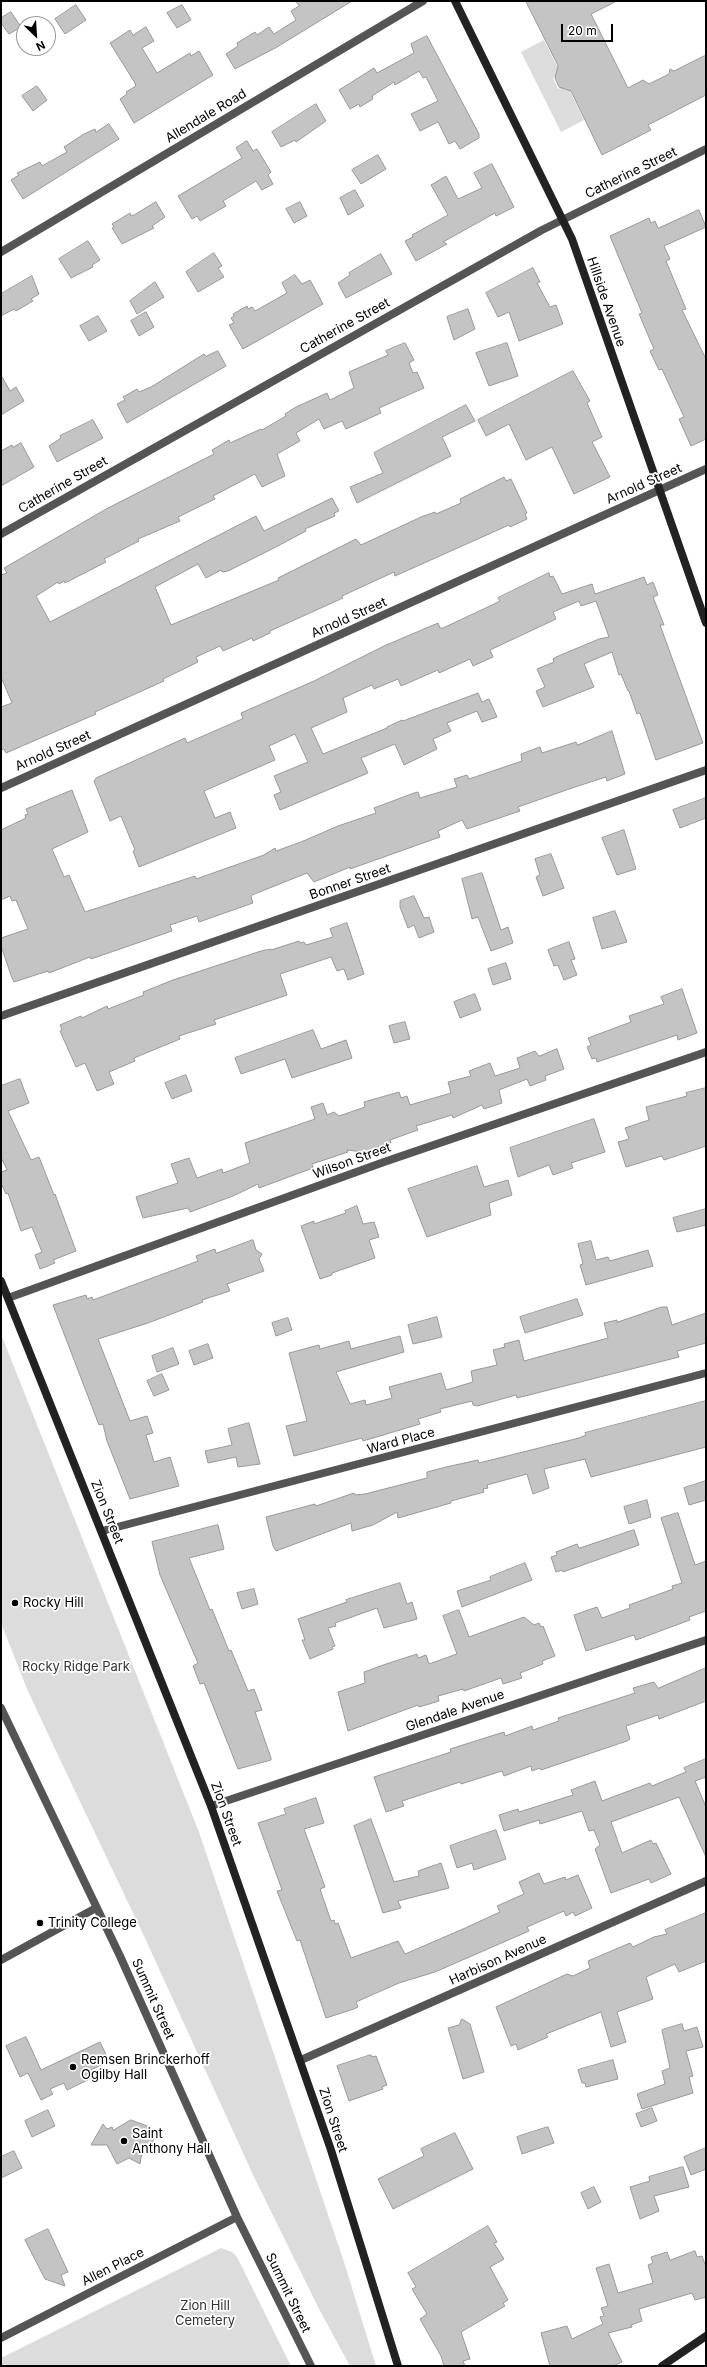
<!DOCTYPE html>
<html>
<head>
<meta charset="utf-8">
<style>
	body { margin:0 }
	#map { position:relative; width:707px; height:2367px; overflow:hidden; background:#fff; font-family:Inter,sans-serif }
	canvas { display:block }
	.frame { position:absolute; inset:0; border:2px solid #000; pointer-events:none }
	.north { position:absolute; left:16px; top:16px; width:40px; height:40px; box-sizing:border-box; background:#fff; border:1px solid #999; border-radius:50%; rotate:155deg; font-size:11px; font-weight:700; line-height:16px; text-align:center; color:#000 }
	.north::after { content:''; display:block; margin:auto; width:14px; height:18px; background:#000; clip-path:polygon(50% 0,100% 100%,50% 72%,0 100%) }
	.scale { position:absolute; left:561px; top:24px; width:52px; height:18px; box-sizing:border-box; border:2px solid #000; border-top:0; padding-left:5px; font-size:12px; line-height:14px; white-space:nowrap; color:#000; -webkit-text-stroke:3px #fff; paint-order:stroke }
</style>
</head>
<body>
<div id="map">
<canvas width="707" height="2367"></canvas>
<div class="frame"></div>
<div class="north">N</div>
<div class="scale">20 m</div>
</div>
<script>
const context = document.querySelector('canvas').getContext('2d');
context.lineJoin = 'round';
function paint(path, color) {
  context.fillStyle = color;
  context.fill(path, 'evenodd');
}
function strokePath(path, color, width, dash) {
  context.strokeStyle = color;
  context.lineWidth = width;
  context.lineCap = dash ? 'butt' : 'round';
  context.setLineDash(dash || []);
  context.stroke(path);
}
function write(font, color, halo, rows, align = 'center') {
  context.font = font + ' Inter,sans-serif';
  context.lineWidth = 3.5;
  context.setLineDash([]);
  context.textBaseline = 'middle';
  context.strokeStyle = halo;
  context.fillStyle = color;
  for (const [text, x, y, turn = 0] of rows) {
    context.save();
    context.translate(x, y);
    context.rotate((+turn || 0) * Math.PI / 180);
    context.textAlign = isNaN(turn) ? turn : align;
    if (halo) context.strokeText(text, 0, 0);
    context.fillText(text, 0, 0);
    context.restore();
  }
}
const green = new Path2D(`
	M 544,40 L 561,74 L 553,78 L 558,89 L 567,85 L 584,120 L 561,132 L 521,52 Z
	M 1,1334 L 199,1832 L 344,2262 L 376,2366 L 350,2366 L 319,2309 L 254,2177 L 144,1936 L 55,1749 L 27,1689 L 1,1623 Z
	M 221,2248 L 232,2252 L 237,2257 L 291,2366 L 1,2366 L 1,2358 Z`);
const building = new Path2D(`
	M 296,1 L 352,1 L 277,47 L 235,69 L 226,54 L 238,46 L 237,43 L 255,32 L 257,35 L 269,27 L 274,34 L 296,20 L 291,11 L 299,6 Z
	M 526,1 L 617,1 L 591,14 L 628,88 L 643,80 L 649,84 L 669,74 L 670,69 L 674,71 L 706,55 L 706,95 L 648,125 L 651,130 L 602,155 L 571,91 L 559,87 L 555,78 L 558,66 Z
	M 76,5 L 86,20 L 65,34 L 55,19 Z
	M 182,5 L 191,20 L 177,28 L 167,13 Z
	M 11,12 L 21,27 L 9,34 L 1,23 L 1,18 Z
	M 146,27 L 154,41 L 142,48 L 157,73 L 190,53 L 191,56 L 199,51 L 213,75 L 134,123 L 120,99 L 127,94 L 126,92 L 136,86 L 135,83 L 110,43 L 130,30 L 133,35 Z
	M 427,36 L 479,134 L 479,138 L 460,149 L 455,141 L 449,144 L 438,122 L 420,131 L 411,114 L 438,101 L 426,77 L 423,78 L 419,71 L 395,85 L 394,82 L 372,96 L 373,99 L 360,107 L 359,104 L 350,109 L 339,90 L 374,68 L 377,73 L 414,53 L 411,44 Z
	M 37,86 L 47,100 L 33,111 L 22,96 Z
	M 316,104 L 326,121 L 296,142 L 295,140 L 281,147 L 272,132 Z
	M 109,124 L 119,139 L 23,199 L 11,180 L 19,175 L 17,173 L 40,162 L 42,166 L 67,152 L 64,147 L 84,134 L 95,129 L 96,132 Z
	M 247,141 L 253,151 L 257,149 L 271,172 L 268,175 L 273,184 L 262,190 L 256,181 L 223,201 L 226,206 L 200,221 L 197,216 L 192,219 L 178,196 L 242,158 L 236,148 Z
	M 378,155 L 386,169 L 361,184 L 352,170 Z
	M 492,164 L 514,207 L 496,216 L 495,213 L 443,242 L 447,244 L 416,261 L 405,241 L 413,237 L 412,235 L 448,215 L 431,185 L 446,176 L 458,199 L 482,188 L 474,173 Z
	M 355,190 L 364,206 L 348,215 L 340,198 Z
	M 156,202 L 165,217 L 152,226 L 154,228 L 122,244 L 112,228 L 114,227 L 112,224 L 130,213 L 131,216 L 134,215 Z
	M 300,202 L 307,216 L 294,223 L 286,209 Z
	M 699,210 L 706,227 L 664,246 L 670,259 L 666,261 L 686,309 L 682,310 L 706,359 L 706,439 L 691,446 L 679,419 L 684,417 L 662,369 L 659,370 L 650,351 L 654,349 L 639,314 L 642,313 L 610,236 L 649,218 L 651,223 L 655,221 L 658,228 Z
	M 88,241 L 100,260 L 92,265 L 93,267 L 71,278 L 59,259 Z
	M 214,253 L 222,266 L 218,268 L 224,277 L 198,292 L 186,272 Z
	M 381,254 L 392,274 L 346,298 L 338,283 L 350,275 L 349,273 Z
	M 533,268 L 540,282 L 537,283 L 550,307 L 556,305 L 563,324 L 519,341 L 509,312 L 498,317 L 486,293 Z
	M 295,275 L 302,284 L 310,280 L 323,304 L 243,349 L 229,325 L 234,323 L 231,318 L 234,316 L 233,314 L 247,306 L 248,309 L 252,307 L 255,311 L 287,293 L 282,283 Z
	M 32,276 L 39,294 L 31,299 L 33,301 L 16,311 L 14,309 L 1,316 L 1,294 Z
	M 155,282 L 164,297 L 137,314 L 130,301 Z
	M 468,309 L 475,329 L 454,340 L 447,317 Z
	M 146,312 L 154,327 L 139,336 L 131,321 Z
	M 98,316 L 107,331 L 89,341 L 80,326 Z
	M 405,343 L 414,360 L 409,363 L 413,373 L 417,372 L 424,388 L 379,408 L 381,413 L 346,429 L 342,421 L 324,429 L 319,419 L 296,433 L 300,441 L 277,454 L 285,476 L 262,487 L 255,474 L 213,496 L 215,499 L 178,517 L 180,521 L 138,539 L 139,541 L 104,559 L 106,562 L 65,583 L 64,581 L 59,584 L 58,582 L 36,596 L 50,622 L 256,516 L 264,531 L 332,498 L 339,511 L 334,513 L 335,516 L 305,529 L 306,531 L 274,548 L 228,571 L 222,572 L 221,570 L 206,578 L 198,564 L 155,587 L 171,625 L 279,580 L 278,578 L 356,539 L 361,545 L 421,517 L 435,512 L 436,514 L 461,503 L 460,499 L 504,477 L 506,481 L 511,479 L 527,513 L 525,514 L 527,519 L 510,527 L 509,525 L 395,576 L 394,572 L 342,596 L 343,598 L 270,631 L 270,633 L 253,641 L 252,638 L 223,651 L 220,646 L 196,657 L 198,662 L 163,679 L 164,681 L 95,712 L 96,714 L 6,753 L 4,749 L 1,750 L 1,707 L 12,703 L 1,677 L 1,575 L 7,573 L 4,568 L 108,508 L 214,454 L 212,450 L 229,440 L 230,443 L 261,429 L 262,430 L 286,416 L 285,414 L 296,407 L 327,393 L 330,400 L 354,388 L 349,372 L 388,355 L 386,351 Z
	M 507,343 L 518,376 L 489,386 L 476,353 Z
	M 218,351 L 226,366 L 127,423 L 117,404 L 125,400 L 123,397 L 137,389 L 139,392 L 151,387 L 204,354 L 206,356 Z
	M 573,371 L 590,401 L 587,403 L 602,437 L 592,442 L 610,477 L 574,494 L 552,447 L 526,460 L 509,424 L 486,436 L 478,420 Z
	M 1,375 L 10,391 L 16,387 L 24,401 L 1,415 Z
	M 466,405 L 475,421 L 442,437 L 451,456 L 357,503 L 350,487 L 383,473 L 374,453 Z
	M 93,420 L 103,438 L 57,462 L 49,446 L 61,438 L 60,436 Z
	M 21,443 L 34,467 L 1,486 L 1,451 L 12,445 L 13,447 Z
	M 549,573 L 550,577 L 553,576 L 562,594 L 592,584 L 595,594 L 644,577 L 647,585 L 653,582 L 658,595 L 653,597 L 664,625 L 660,625 L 703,743 L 656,760 L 640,713 L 637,714 L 629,691 L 628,691 L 621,674 L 619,675 L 612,652 L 584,664 L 594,687 L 543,707 L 536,691 L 545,687 L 537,669 L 554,662 L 553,659 L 556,657 L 599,639 L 609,637 L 596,601 L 581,606 L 579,601 L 553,612 L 556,619 L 490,650 L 493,657 L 473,666 L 470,659 L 439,673 L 438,670 L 401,686 L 398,679 L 374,689 L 372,685 L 343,698 L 347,712 L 311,728 L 323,754 L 387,728 L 387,727 L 402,720 L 403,721 L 478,693 L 482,702 L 489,699 L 497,717 L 482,722 L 477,711 L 447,723 L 451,731 L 433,739 L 437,749 L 404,765 L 395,744 L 361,758 L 368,773 L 280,810 L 274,795 L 281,792 L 274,776 L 308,762 L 295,734 L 269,746 L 275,760 L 204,791 L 215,818 L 230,812 L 236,828 L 139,867 L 133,851 L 135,850 L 121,816 L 110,821 L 94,781 L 96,778 L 185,738 L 187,743 L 242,719 L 243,718 L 241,713 L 314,681 L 384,646 L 438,623 L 440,628 L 443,628 L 492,605 L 500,601 L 498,598 Z
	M 612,731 L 625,774 L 607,781 L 606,777 L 572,788 L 518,807 L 520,811 L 467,829 L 462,820 L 438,831 L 440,837 L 350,869 L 350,867 L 314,882 L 307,873 L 252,895 L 251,897 L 253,903 L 199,922 L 197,916 L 170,925 L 172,931 L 91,959 L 90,957 L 49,973 L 48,971 L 14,982 L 12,978 L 1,946 L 1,938 L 28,929 L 16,900 L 12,901 L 10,896 L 1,900 L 1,830 L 26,818 L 25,815 L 28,814 L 26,809 L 72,790 L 88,832 L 52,849 L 64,877 L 69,875 L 85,912 L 195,876 L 196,879 L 264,855 L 275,848 L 276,851 L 301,842 L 338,826 L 376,813 L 374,808 L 414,793 L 418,792 L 420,798 L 457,787 L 454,779 L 467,775 L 469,779 L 522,761 L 521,754 L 540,747 L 542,753 L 576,742 L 577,745 Z
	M 706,798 L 706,818 L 680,828 L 673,810 Z
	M 624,830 L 636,869 L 617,875 L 602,838 Z
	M 551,854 L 564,888 L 543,896 L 536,877 L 540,875 L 535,859 Z
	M 482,873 L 501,930 L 508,927 L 513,943 L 491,951 L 478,917 L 472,919 L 462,879 Z
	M 414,896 L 424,918 L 429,917 L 434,932 L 419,938 L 414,925 L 408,928 L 400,907 L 400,901 Z
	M 615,911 L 627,942 L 602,949 L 593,918 Z
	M 347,923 L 364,974 L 348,980 L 344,969 L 337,971 L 331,957 L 280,974 L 287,995 L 214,1020 L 216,1024 L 179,1036 L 180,1039 L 134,1058 L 135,1061 L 109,1072 L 114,1084 L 97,1091 L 85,1063 L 76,1067 L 60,1031 L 62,1030 L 60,1025 L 81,1016 L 82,1018 L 107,1006 L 108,1009 L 144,995 L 143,992 L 173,980 L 261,951 L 271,949 L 271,950 L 299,941 L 300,943 L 304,942 L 306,945 L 333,937 L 330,929 Z
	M 569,942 L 575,959 L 571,960 L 577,975 L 564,980 L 558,965 L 554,966 L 548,950 Z
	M 506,963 L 511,979 L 493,985 L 488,969 Z
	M 682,989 L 697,1033 L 678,1040 L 677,1035 L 597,1062 L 596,1058 L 592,1059 L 587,1047 L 591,1045 L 588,1038 L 631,1022 L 629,1016 L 664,1004 L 661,997 Z
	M 475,994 L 481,1010 L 460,1018 L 454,1002 Z
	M 405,1022 L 410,1039 L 394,1043 L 389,1026 Z
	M 313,1030 L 321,1049 L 346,1040 L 352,1058 L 292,1078 L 285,1059 L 241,1074 L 235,1058 Z
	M 557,1049 L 564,1069 L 545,1076 L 546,1080 L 530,1086 L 527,1079 L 499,1090 L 502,1103 L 484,1109 L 482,1105 L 453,1118 L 452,1115 L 416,1126 L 418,1130 L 390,1140 L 391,1143 L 363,1152 L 347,1150 L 348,1152 L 312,1164 L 313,1168 L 259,1188 L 258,1184 L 233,1196 L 190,1212 L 188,1208 L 143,1218 L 136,1197 L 178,1183 L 171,1164 L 189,1158 L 197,1178 L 222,1169 L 223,1173 L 250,1163 L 245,1143 L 315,1119 L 311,1107 L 323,1103 L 327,1115 L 334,1112 L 339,1116 L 365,1107 L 364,1102 L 399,1092 L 401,1098 L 407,1096 L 410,1105 L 451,1093 L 448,1082 L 471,1076 L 469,1071 L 490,1063 L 495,1076 L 520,1068 L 517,1058 L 535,1051 L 539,1056 Z
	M 186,1075 L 192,1091 L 172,1099 L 165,1083 Z
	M 20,1079 L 29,1103 L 8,1111 L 31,1160 L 39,1157 L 54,1195 L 55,1194 L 76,1251 L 53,1260 L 55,1263 L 40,1269 L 35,1255 L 42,1252 L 32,1227 L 21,1231 L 8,1193 L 6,1194 L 1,1183 L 1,1172 L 7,1170 L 1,1157 L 1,1086 Z
	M 706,1088 L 706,1146 L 664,1160 L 662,1156 L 626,1167 L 618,1142 L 629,1139 L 625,1128 L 649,1120 L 646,1107 L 687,1096 L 686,1093 Z
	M 594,1119 L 605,1152 L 571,1163 L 573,1168 L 553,1175 L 549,1165 L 518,1177 L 510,1148 Z
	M 477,1166 L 484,1187 L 508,1180 L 512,1195 L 489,1203 L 491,1215 L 427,1237 L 408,1189 Z
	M 357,1206 L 363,1224 L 374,1222 L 379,1237 L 369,1240 L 375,1258 L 332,1273 L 332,1275 L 320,1279 L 301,1226 L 314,1221 L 314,1224 L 346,1213 L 345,1211 Z
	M 706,1209 L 706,1225 L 677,1232 L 673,1218 Z
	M 253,1240 L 256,1250 L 262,1254 L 259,1259 L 264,1271 L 227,1284 L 230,1291 L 202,1300 L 203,1302 L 148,1323 L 98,1339 L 130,1421 L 147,1416 L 153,1433 L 146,1435 L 154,1462 L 170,1457 L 179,1486 L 130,1499 L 107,1441 L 103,1424 L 99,1425 L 53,1305 L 86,1295 L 87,1299 L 92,1297 L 93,1300 L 198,1261 L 196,1256 L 215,1249 L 216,1253 Z
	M 591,1241 L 596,1260 L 608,1257 L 610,1261 L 648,1250 L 653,1266 L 586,1285 L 580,1265 L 583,1264 L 578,1244 Z
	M 577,1299 L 583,1315 L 525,1333 L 520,1317 Z
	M 662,1307 L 667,1307 L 672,1325 L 706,1313 L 706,1343 L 677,1351 L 679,1357 L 517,1398 L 516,1395 L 477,1406 L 473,1405 L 472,1401 L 440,1409 L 441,1412 L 418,1419 L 420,1424 L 363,1441 L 362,1438 L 294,1456 L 286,1426 L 307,1421 L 289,1353 L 319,1345 L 320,1349 L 349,1341 L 351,1349 L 400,1336 L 404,1352 L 336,1372 L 350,1404 L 365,1400 L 366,1405 L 392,1398 L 389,1387 L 441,1373 L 446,1390 L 473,1382 L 471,1371 L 497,1365 L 493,1350 L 505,1347 L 504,1344 L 519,1340 L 524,1361 L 608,1338 L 604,1323 L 617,1320 L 617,1322 Z
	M 437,1317 L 442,1337 L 413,1344 L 408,1325 Z
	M 288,1318 L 292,1330 L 276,1336 L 272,1323 Z
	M 208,1344 L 213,1358 L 194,1365 L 189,1351 Z
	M 173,1348 L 179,1364 L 157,1372 L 152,1356 Z
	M 162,1374 L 169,1390 L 154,1396 L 147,1381 Z
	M 706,1401 L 706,1447 L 591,1477 L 585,1459 L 544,1469 L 549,1488 L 533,1494 L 527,1474 L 487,1485 L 488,1488 L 483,1489 L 484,1492 L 451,1501 L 451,1503 L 398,1518 L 397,1512 L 373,1525 L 352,1531 L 351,1523 L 276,1551 L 273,1546 L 266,1517 L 315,1504 L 316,1506 L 354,1493 L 355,1495 L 365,1494 L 427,1478 L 427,1472 L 446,1467 L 478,1460 L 479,1463 L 579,1438 L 586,1435 L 585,1433 Z
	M 249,1423 L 260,1464 L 238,1467 L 236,1457 L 208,1463 L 205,1451 L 232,1445 L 228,1429 Z
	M 706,1481 L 706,1500 L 689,1505 L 684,1488 Z
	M 647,1500 L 651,1517 L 629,1524 L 624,1507 Z
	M 678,1513 L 695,1565 L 706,1561 L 706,1611 L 689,1617 L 690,1620 L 636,1640 L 634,1635 L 586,1651 L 574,1615 L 597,1607 L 602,1618 L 630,1608 L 629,1605 L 673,1589 L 672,1586 L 682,1583 L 661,1518 Z
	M 218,1525 L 224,1549 L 189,1558 L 210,1610 L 212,1609 L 229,1651 L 231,1650 L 248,1691 L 254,1689 L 262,1710 L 255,1712 L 271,1758 L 271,1760 L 238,1769 L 204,1683 L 200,1684 L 193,1666 L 198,1663 L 160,1575 L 152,1542 Z
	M 634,1530 L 639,1545 L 563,1572 L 562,1570 L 556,1572 L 551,1557 L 557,1555 L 556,1552 L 577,1544 L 579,1548 Z
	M 525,1563 L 532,1580 L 462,1607 L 457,1591 L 491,1580 L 490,1577 Z
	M 400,1583 L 407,1604 L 412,1602 L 417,1619 L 384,1628 L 377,1608 L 335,1623 L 336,1626 L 328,1628 L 335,1646 L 332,1647 L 333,1649 L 310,1659 L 302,1640 L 305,1640 L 298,1619 L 347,1602 L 346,1600 Z
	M 254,1589 L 258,1604 L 242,1609 L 237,1593 Z
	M 459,1610 L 469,1637 L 524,1617 L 534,1625 L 539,1623 L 541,1627 L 543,1626 L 555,1656 L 542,1661 L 543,1664 L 520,1673 L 522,1678 L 503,1684 L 501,1678 L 464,1691 L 463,1689 L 438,1696 L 439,1701 L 419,1707 L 418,1705 L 348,1731 L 338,1692 L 365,1683 L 364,1672 L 386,1664 L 417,1654 L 418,1658 L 426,1655 L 429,1664 L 457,1654 L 443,1616 Z
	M 706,1668 L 706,1701 L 659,1719 L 658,1715 L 626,1726 L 630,1739 L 627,1741 L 541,1770 L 540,1768 L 532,1771 L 531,1766 L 504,1776 L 502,1771 L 461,1784 L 460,1782 L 402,1801 L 404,1806 L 386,1812 L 374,1777 L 451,1752 L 450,1749 L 504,1732 L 505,1736 L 532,1726 L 533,1730 L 559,1721 L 558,1718 L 635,1693 L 633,1688 L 654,1682 L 658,1688 Z
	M 706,1759 L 706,1777 L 695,1781 L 706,1807 L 706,1857 L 679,1797 L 611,1822 L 622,1853 L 651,1840 L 653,1844 L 656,1843 L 671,1874 L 651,1883 L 649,1879 L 611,1893 L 595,1849 L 600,1845 L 594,1830 L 589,1831 L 582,1811 L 540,1824 L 539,1820 L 504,1831 L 499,1815 L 518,1809 L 519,1812 L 573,1795 L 571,1790 L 595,1781 L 602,1801 L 650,1783 L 652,1786 L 686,1772 L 684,1768 Z
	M 316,1798 L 324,1823 L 304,1829 L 325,1887 L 320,1889 L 331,1921 L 334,1920 L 335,1924 L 338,1923 L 351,1958 L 398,1941 L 405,1954 L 463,1929 L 500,1912 L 497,1906 L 524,1894 L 519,1882 L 539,1873 L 544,1884 L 565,1877 L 566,1880 L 578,1875 L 592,1908 L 575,1916 L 573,1912 L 566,1916 L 564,1911 L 527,1927 L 529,1931 L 435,1972 L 399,1983 L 356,2002 L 358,2007 L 354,2009 L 326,2018 L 300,1940 L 297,1941 L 277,1891 L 282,1890 L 258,1823 L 286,1814 L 284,1809 Z
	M 371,1819 L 394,1882 L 419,1876 L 418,1871 L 441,1863 L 449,1888 L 398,1901 L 401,1908 L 383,1913 L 354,1826 Z
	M 496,1830 L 506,1859 L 474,1870 L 472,1863 L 457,1868 L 450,1846 Z
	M 706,1913 L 706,1961 L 679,1972 L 675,1964 L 646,1977 L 653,1999 L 617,2012 L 626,2042 L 611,2047 L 601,2012 L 546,2034 L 548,2037 L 518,2050 L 516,2044 L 511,2046 L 496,2007 L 567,1974 L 573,1976 L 590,1968 L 588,1961 L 630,1943 L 633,1947 L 654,1937 L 667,1934 L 665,1930 Z
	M 462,2019 L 470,2024 L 484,2072 L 463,2079 L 448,2028 L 459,2025 Z
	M 682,2024 L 684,2031 L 697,2027 L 703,2047 L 686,2051 L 693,2076 L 689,2077 L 693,2093 L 642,2109 L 637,2094 L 665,2084 L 662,2071 L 670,2068 L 662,2030 Z
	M 26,2037 L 41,2070 L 100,2042 L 109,2061 L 91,2070 L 94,2077 L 67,2090 L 64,2083 L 50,2089 L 53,2094 L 41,2100 L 28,2073 L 20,2077 L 6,2046 Z
	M 371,2055 L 372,2057 L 376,2056 L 387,2085 L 382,2087 L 383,2089 L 349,2101 L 337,2066 Z
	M 613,2060 L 618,2079 L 586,2087 L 585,2083 L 582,2083 L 578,2070 Z
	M 652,2108 L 657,2121 L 641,2127 L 636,2114 Z
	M 48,2110 L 55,2126 L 32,2137 L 25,2121 Z
	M 131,2120 L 150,2127 L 155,2136 L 151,2146 L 142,2151 L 140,2164 L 129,2158 L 117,2164 L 107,2145 L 91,2145 L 103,2124 L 107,2129 L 112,2127 L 113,2130 Z
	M 548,2127 L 554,2143 L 522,2154 L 517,2137 Z
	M 455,2133 L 473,2169 L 393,2209 L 378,2179 L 424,2156 L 421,2149 Z
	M 706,2148 L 706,2169 L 691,2175 L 684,2157 Z
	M 14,2151 L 22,2168 L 1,2178 L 1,2157 Z
	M 683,2167 L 689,2187 L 654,2196 L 659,2211 L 640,2219 L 630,2187 L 650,2181 L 649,2177 Z
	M 594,2187 L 601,2202 L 588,2209 L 581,2193 Z
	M 488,2226 L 497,2242 L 494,2243 L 504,2259 L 490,2267 L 508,2300 L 503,2303 L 505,2306 L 461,2332 L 470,2359 L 463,2361 L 465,2366 L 444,2366 L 441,2356 L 420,2319 L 427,2314 L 412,2289 L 416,2287 L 408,2273 Z
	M 48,2229 L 68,2272 L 61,2275 L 65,2286 L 45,2279 L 25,2240 Z
	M 695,2251 L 697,2257 L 702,2256 L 706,2267 L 706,2297 L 695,2300 L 692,2293 L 639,2309 L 642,2321 L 631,2325 L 632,2327 L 608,2333 L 622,2362 L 613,2366 L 550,2366 L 541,2333 L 567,2326 L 572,2339 L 603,2324 L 600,2317 L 604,2316 L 601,2308 L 608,2306 L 596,2268 L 609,2264 L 618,2293 L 653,2283 L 648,2265 L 653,2263 L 651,2257 L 667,2252 L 670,2260 Z`);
const street = new Path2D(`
	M 1,252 L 423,1
	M 1,534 L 542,230 L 706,149
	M 1,788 L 706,469
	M 1,1016 L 706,770
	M 8,1298 L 384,1162 L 706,1052
	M 102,1531 L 706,1373
	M 1,1708 L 120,1956 L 237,2217 L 311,2366
	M 211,1806 L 706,1640
	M 1,1960 L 96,1908
	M 301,2060 L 706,1881
	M 1,2338 L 237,2217`);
const secondary = new Path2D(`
	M 455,1 L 572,239 L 706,623
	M 1,1281 L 211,1806 L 331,2150 L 398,2366
	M 662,2366 L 706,2336`);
const markers = [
	[15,1603,4,"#000"],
	[40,1923,4,"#000"],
	[73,2067,4,"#000"],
	[124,2141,4,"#000"]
];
const streetNames = [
	["Allendale Road",206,116,-31],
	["Catherine Street",631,173,-26],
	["Hillside Avenue",606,302,71],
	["Catherine Street",345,326,-29],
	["Arnold Street",644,484,-24],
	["Catherine Street",63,485,-30],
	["Arnold Street",349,618,-24],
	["Arnold Street",53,751,-24],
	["Bonner Street",350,882,-19],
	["Wilson Street",352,1161,-20],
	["Ward Place",401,1441,-15],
	["Zion Street",107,1512,68],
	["Glendale Avenue",455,1711,-19],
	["Zion Street",226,1814,70],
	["Harbison Avenue",498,1960,-24],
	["Summit Street",153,1999,66],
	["Zion Street",333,2120,72],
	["Allen Place",113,2267,-27],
	["Summit Street",288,2293,64]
];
const poiNames = [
	["Rocky Hill",23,1603],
	["Trinity College",48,1923],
	["Remsen Brinckerhoff",81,2060],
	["Ogilby Hall",81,2075],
	["Saint",132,2134],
	["Anthony Hall",132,2149]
];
const parkNames = [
	["Rocky Ridge Park",76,1667],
	["Zion Hill",205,2306],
	["Cemetery",205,2321]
];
paint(green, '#dcdcdc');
paint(building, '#c4c4c4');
strokePath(building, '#999', 1);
strokePath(street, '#555', 8);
strokePath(secondary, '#222', 8);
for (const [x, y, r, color] of markers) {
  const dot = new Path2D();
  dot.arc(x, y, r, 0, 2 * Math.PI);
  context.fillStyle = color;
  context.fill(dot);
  strokePath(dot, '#fff', 1.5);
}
write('13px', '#000', '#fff', streetNames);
write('13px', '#000', '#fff', poiNames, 'left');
write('13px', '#333', '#fff', parkNames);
</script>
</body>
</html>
